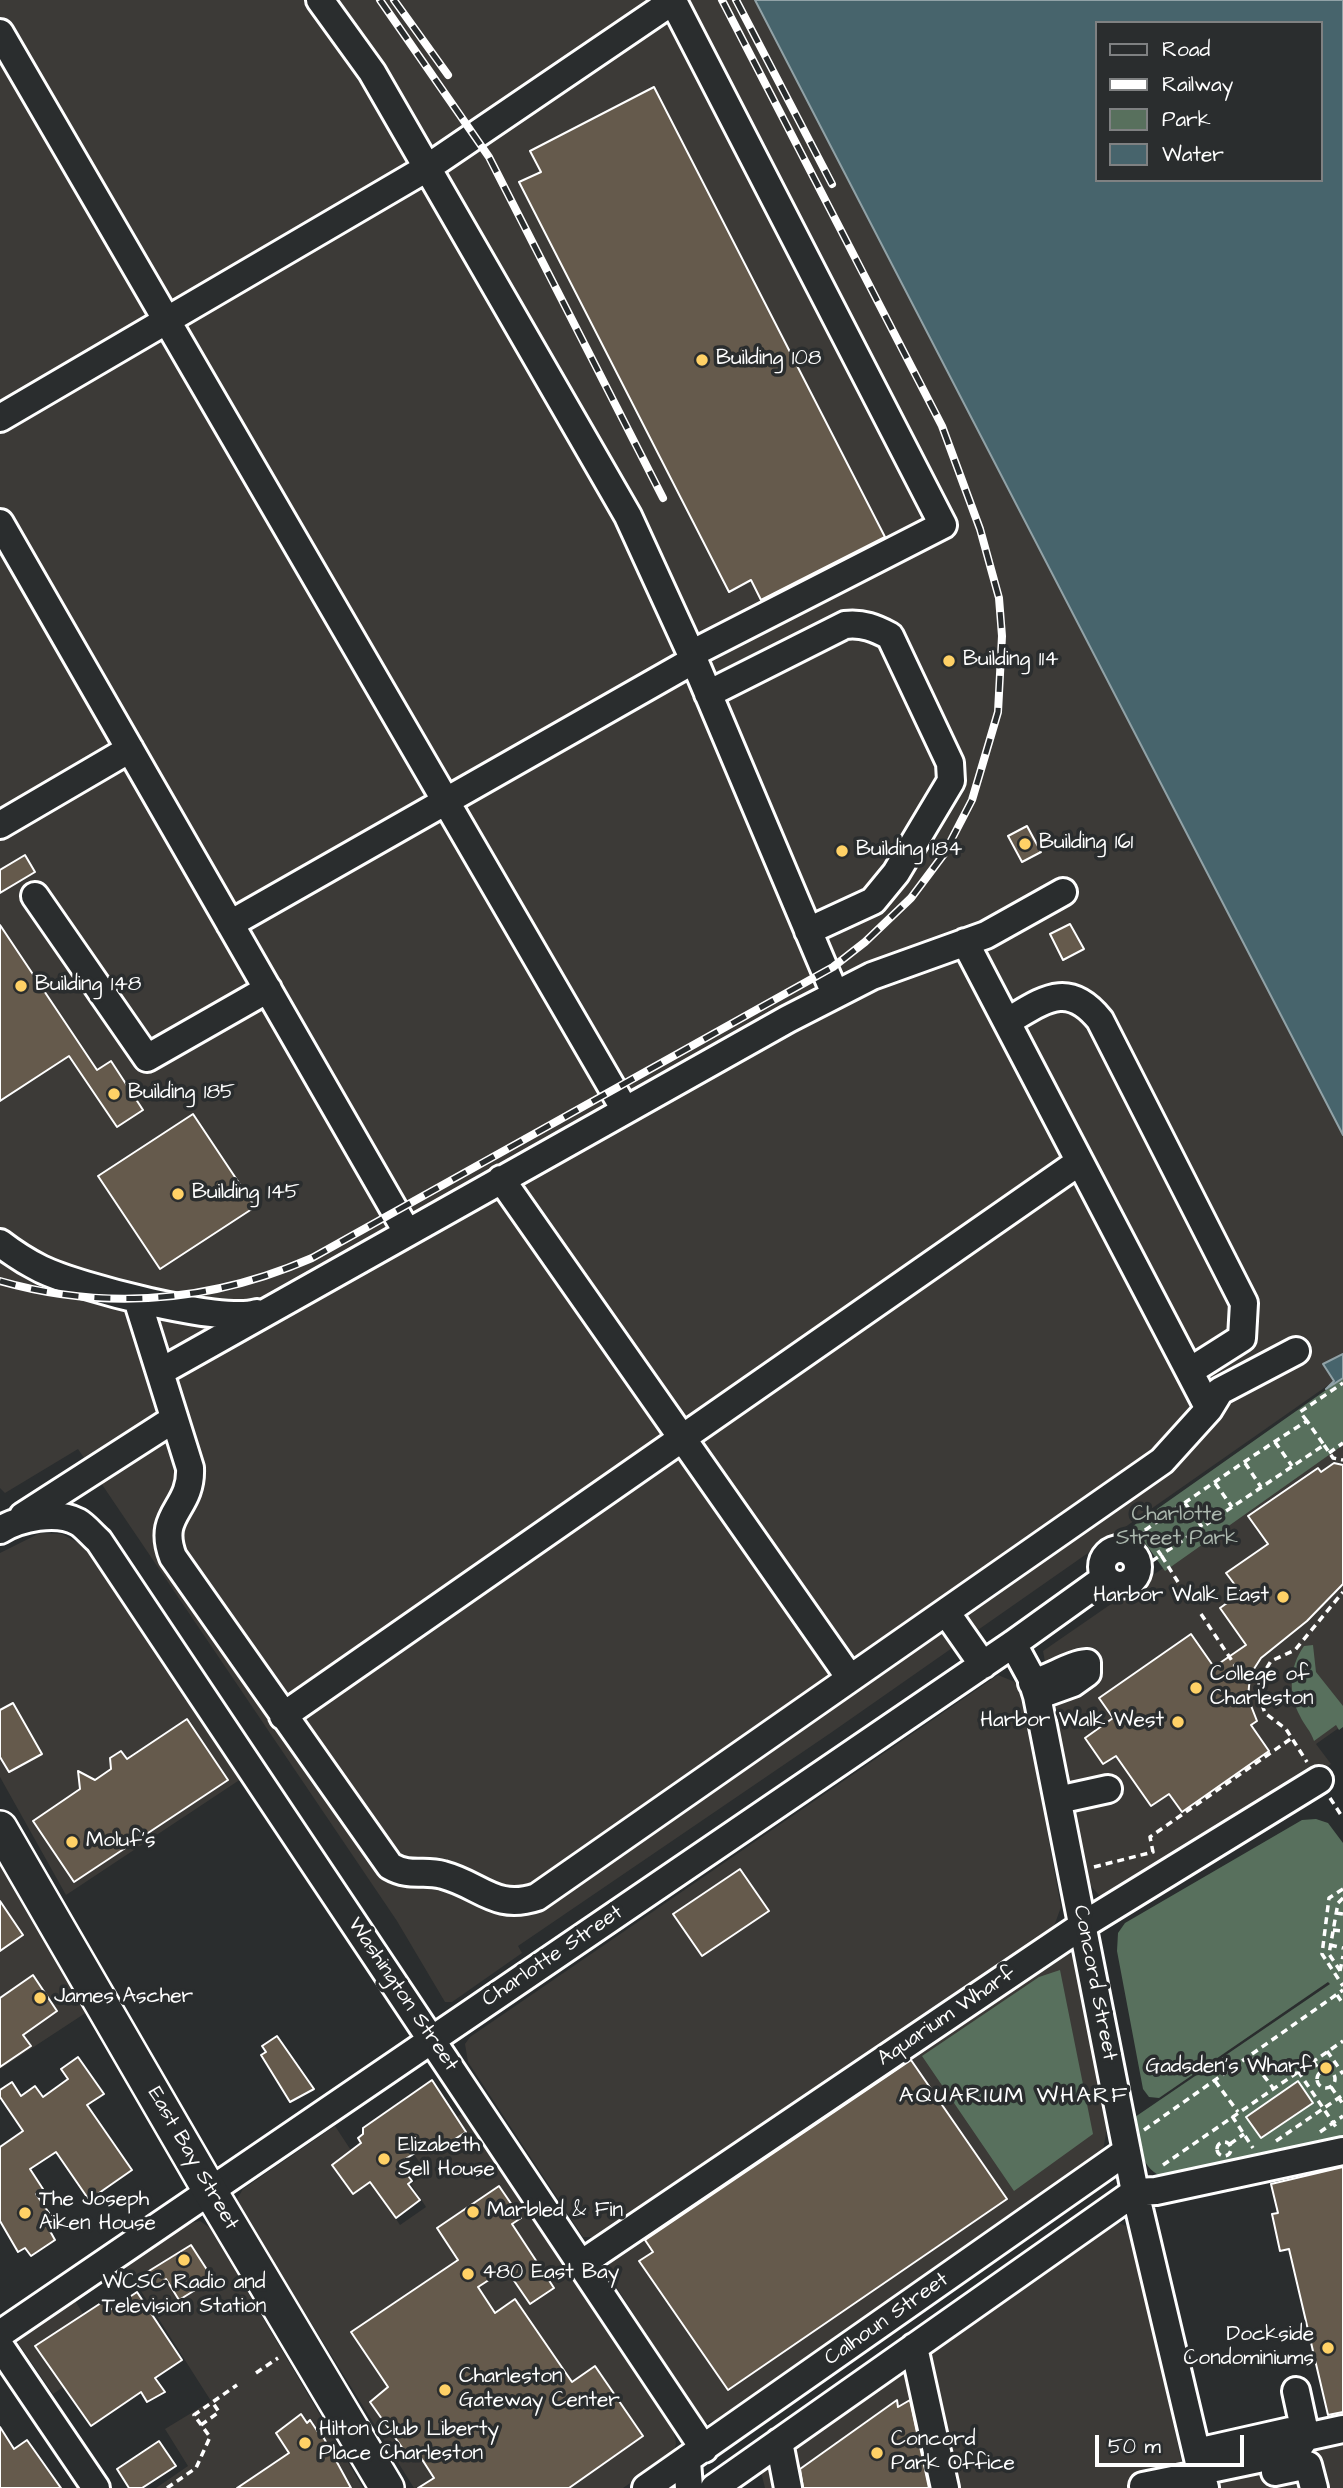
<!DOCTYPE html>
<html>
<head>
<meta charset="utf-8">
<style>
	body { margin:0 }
	#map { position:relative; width:1343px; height:2488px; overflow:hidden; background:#2a2d2e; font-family:"Architects Daughter",sans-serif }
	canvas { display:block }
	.legend { position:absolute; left:1095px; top:21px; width:228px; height:161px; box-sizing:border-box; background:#2a2d2e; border:2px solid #7f8182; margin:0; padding:9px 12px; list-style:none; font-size:21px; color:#fff }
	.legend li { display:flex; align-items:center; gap:14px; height:35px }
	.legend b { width:35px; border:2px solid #7f8182 }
	.scale { position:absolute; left:1095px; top:2435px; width:149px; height:32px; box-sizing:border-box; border:4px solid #fff; border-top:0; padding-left:9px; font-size:21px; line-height:24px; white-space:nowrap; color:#fff; -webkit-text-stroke:5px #2a2d2e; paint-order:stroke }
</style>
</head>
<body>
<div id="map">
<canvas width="1343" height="2488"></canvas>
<ul class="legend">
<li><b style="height:9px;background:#2a2d2e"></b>Road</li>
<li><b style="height:9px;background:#fff"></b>Railway</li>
<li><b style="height:19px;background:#58705d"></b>Park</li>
<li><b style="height:19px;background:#47646c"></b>Water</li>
</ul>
<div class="scale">50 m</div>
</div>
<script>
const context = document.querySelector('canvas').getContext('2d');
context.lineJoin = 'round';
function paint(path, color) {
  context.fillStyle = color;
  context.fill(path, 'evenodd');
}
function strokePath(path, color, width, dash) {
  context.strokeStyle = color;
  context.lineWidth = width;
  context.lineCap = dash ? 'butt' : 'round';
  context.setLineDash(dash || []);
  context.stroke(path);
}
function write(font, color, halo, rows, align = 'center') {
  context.font = font + ' "Architects Daughter",sans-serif';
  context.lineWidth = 7;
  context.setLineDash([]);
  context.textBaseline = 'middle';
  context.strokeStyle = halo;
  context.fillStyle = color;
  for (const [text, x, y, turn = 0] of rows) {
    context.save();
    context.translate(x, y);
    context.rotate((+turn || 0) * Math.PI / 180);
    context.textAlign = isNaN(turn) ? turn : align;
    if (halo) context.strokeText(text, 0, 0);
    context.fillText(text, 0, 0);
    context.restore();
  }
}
const built = new Path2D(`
	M 0,0 L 755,0 L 1343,1135 L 1343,1354 L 1323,1365 L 1334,1381 L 832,1732 L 518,1946 L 522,1953 L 452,2002 L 445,2002 L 397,1921 L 78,1449 L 5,1493 L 0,1488 Z
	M 1343,1444 L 1343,1725 L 1316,1744 L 1331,1764 L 1125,1892 L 1110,1897 L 1099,1895 L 1086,1881 L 1043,1651 Z
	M 40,1533 L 62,1534 L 86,1547 L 241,1779 L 66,1895 L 0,1777 L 0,1553 Z
	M 998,1675 L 1015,1682 L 1021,1689 L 1061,1907 L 1053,1929 L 603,2237 L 583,2237 L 468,2062 L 465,2044 L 470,2037 Z
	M 0,1860 L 87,2012 L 0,2069 Z
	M 1067,1950 L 1073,1957 L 1107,2128 L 1102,2156 L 721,2419 L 707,2423 L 700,2418 L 610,2277 L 609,2266 L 613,2255 Z
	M 463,2113 L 671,2420 L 676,2443 L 674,2453 L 623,2488 L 414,2488 L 239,2207 L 237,2199 L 243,2189 L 335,2126 L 400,2225 L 426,2207 L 411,2184 L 426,2172 L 409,2147 Z
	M 200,2221 L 210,2228 L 363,2488 L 156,2488 L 188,2466 L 165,2429 L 211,2401 L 125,2266 L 187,2224 Z
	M 1115,2221 L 1128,2227 L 1133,2235 L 1187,2488 L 765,2488 L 759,2464 Z
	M 74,2299 L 109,2356 L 53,2394 L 18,2343 L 20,2336 Z
	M 1343,2443 L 1343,2488 L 1218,2488 L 1221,2473 Z`);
const green = new Path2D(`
	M 1343,1378 L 1343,1445 L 1165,1571 L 1133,1526 Z
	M 1313,1645 L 1316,1672 L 1343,1706 L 1343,1727 L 1339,1730 L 1336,1725 L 1314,1741 C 1311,1731 1304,1725 1300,1716 C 1288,1694 1289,1667 1304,1646 Z
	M 1316,1819 L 1328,1823 L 1343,1843 L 1343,2139 L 1161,2176 C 1138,2166 1139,2139 1135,2117 L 1330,1984 L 1328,1982 L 1159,2098 L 1149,2097 L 1143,2089 L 1117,1951 L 1118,1933 L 1125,1923 L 1302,1820 Z
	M 1060,1970 L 1093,2134 L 1014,2191 L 922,2056 L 1039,1977 Z`);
const water = new Path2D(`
	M 755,0 L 1343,0 L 1343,1135 ZM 1096,23 L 1320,23 L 1320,180 L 1096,180 Z
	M 1343,1354 L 1343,1378 L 1326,1389 L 1334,1381 L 1323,1364 Z`);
const building = new Path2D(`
	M 654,87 L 885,537 L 761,600 L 751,580 L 729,592 L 519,182 L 541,172 L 530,151 Z
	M 1027,826 L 1041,852 L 1022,862 L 1008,836 Z
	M 25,855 L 35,872 L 0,893 L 0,870 Z
	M 1070,924 L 1084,949 L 1063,960 L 1050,934 Z
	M 0,925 L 97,1070 L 111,1061 L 143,1110 L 117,1127 L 69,1056 L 0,1101 Z
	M 193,1114 L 255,1207 L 160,1269 L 98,1176 Z
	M 1334,1463 L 1343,1465 L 1343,1584 L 1307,1621 L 1261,1658 L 1250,1675 L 1248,1698 L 1257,1721 L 1251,1725 L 1269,1751 L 1182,1812 L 1169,1794 L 1151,1806 L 1116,1756 L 1103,1764 L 1085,1738 L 1113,1718 L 1099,1698 L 1191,1634 L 1214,1667 L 1246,1645 L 1220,1608 L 1241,1593 L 1226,1573 L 1268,1544 L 1248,1516 L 1318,1468 L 1321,1472 Z
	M 13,1703 L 42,1754 L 9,1772 L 0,1757 L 0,1710 Z
	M 187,1719 L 228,1780 L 74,1882 L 33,1821 L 80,1789 L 78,1771 L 95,1780 L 111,1769 L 110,1758 L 121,1751 L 127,1759 Z
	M 740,1869 L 769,1911 L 702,1956 L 673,1914 Z
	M 0,1901 L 23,1935 L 0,1951 Z
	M 33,1975 L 57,2011 L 23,2035 L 31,2046 L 0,2067 L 0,1998 Z
	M 277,2036 L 314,2089 L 290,2102 L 261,2055 L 266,2052 L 262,2046 Z
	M 78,2057 L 104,2094 L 87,2105 L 132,2170 L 89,2200 L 56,2152 L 30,2169 L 43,2189 L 36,2194 L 58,2226 L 50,2231 L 55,2240 L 31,2256 L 25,2248 L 18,2252 L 0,2221 L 0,2147 L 23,2131 L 0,2097 L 0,2090 L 12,2082 L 21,2096 L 35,2086 L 43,2097 L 68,2079 L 61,2069 Z
	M 911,2060 L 1007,2199 L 728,2390 L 639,2261 L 653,2252 L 645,2240 Z
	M 432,2080 L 466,2132 L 433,2153 L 428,2145 L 399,2163 L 412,2181 L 408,2184 L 420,2200 L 396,2218 L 370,2182 L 353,2194 L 332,2165 L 361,2143 L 358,2138 L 363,2134 L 363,2128 Z
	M 1298,2081 L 1313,2103 L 1261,2138 L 1246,2117 Z
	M 1343,2167 L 1343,2412 L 1328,2415 L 1289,2249 L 1280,2251 L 1272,2214 L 1278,2213 L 1271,2184 Z
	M 499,2186 L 521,2218 L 512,2224 L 554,2288 L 530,2304 L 506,2269 L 478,2287 L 495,2313 L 515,2299 L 572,2382 L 595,2366 L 643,2436 L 569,2488 L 418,2488 L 434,2478 L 416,2450 L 408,2456 L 370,2402 L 388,2387 L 351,2332 L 458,2260 L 437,2228 Z
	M 191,2245 L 213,2279 L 179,2300 L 166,2279 L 153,2288 L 144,2274 Z
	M 137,2292 L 182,2360 L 155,2378 L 165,2392 L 147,2402 L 141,2392 L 91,2426 L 35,2346 L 104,2301 L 110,2310 Z
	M 897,2400 L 898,2407 L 910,2400 L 929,2488 L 803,2488 L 800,2469 Z
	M 301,2414 L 307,2423 L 310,2420 L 318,2432 L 320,2431 L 351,2488 L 237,2488 L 289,2453 L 276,2433 Z
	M 0,2427 L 14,2449 L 27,2440 L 61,2488 L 0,2488 Z
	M 159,2441 L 176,2466 L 142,2488 L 129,2488 L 117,2469 Z`);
const path = new Path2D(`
	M 1307,1421 L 1300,1412 L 1343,1383
	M 1275,1442 L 1292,1466
	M 1324,1445 L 1333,1458 L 1343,1460
	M 1329,1453 L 1343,1443
	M 1245,1463 L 1261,1487
	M 1215,1483 L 1232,1507
	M 1185,1503 L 1202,1527
	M 1135,1537 C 1192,1498 1248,1458 1307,1421 L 1324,1445 L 1161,1555 L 1144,1531
	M 1152,1561 L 1161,1555 L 1178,1582
	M 1201,1614 L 1244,1679 L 1259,1681 L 1271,1661 L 1295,1650 L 1343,1592
	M 1259,1681 L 1259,1696 L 1265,1713 L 1286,1729 L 1307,1762
	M 1330,1798 L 1343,1818
	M 1094,1867 L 1153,1852 L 1150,1837 L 1292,1738
	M 1343,1889 L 1329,1898 L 1322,1954 L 1343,1986
	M 1343,1898 L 1338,1903 L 1329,1954 L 1343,1975
	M 1336,1913 L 1343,1914
	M 1333,1930 L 1343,1931
	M 1330,1945 L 1343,1948
	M 1340,1971 L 1343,1956
	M 1337,1995 L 1343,2004
	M 1327,2051 L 1343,2074
	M 1249,2056 L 1273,2088
	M 1313,2061 L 1321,2072
	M1317 2079a9 9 0 1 1 18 0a9 9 0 1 1-18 0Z
	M 1298,2071 L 1338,2130
	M 1215,2081 L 1238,2112
	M 1331,2087 L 1343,2104
	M 1232,2116 L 1253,2148
	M 1144,2130 L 1343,1990
	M 1320,2132 L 1343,2116
	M 1276,2141 L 1343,2095
	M1217 2149a7 7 0 1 1 14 0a7 7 0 1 1-14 0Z
	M 1230,2144 L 1244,2134
	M 1163,2165 L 1343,2041
	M 256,2373 L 278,2358
	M 201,2425 L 219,2412 L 213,2403
	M 167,2488 L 196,2468 L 210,2437 L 194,2415 L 237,2385`);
const minor = new Path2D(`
	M 320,0 L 372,72 L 628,516 L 694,660 L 835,994
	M 0,33 L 625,1110
	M 0,418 L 427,168 L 673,1 L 943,525 L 691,654
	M 0,523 L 407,1232
	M 708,694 L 845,625 C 863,623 875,628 890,636 L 950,763 L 951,781 L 896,873 L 873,901 L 808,931
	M 0,825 L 130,749
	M 35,896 L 147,1058 L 268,989
	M 230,924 L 694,660
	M 965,942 L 1209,1409
	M 1008,1021 C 1044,1000 1068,980 1100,1020 L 1244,1303 L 1242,1338 L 1190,1371
	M 501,1179 L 850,1678
	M 0,1243 C 13,1253 27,1262 41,1269 C 78,1287 221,1324 257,1313
	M 137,1299 L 190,1468 C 192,1510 156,1513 173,1557 L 390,1866 C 411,1878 423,1869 443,1875 C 481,1885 495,1911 537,1897 L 1162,1461 L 1209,1409 L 1220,1391 L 1296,1351
	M 160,1372 L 788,1019 L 872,976 L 986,935 L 1063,892
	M 23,1516 L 174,1419
	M 0,1530 C 20,1518 56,1510 78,1522 C 85,1526 92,1535 99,1541 L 704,2449
	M1102 1567a18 18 0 1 1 36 0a18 18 0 1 1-36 0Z
	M 946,1612 L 983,1665
	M 1013,1644 L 1031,1677 L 1037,1696 L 1135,2192 L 1205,2488
	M 1032,1683 C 1051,1678 1071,1664 1087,1663 L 1087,1673 L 1073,1683 L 1037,1696
	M 283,1716 L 1079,1162
	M 1058,1800 L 1108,1789
	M 581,2264 L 1083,1925 L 1319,1780
	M 0,2334 L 1013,1644 L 1105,1578
	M 0,2346 L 96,2488
	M 914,2347 L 945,2488
	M 1296,2391 L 1306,2437 L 1343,2429
	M 779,2442 L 788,2488
	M 1197,2452 L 1290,2431 L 1306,2437 L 1296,2451 L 1201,2471
	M 687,2461 L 689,2488
	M 1275,2472 L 1308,2465 L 1314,2488
	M 1143,2486 L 1202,2474
	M 646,2488 L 1127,2151
	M 714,2488 L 1135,2192 L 1156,2191 L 1343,2151`);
const major = new Path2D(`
	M 0,1828 L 210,2191 L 387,2488`);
const rail = new Path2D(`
	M 380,0 L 489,157 L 663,498
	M 394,0 L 448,75
	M 736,0 L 832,184
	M 0,1281 C 106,1311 211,1302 312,1258 L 833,967 L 865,942 L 911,898 L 944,854 L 972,800 L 998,712 L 1002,636 L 999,598 L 980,529 L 942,426 L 722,0`);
const markers = [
	[702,360,7,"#ffd166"],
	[949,661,7,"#ffd166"],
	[1025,844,7,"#ffd166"],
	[842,851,7,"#ffd166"],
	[21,986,7,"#ffd166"],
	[114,1094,7,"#ffd166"],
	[178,1194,7,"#ffd166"],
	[1283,1597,7,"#ffd166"],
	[1196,1688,7,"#ffd166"],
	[1178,1722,7,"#ffd166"],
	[72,1842,7,"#ffd166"],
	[40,1998,7,"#ffd166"],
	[1326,2068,7,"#ffd166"],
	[384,2159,7,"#ffd166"],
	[473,2212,7,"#ffd166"],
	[25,2213,7,"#ffd166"],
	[184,2260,7,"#ffd166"],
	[468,2274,7,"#ffd166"],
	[1328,2348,7,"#ffd166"],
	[445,2390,7,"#ffd166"],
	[305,2443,7,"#ffd166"],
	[877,2453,7,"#ffd166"]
];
const poiNames = [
	["Building 108",716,360],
	["Building 114",963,661],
	["Building 161",1039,844],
	["Building 184",856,851],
	["Building 148",35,986],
	["Building 185",128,1094],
	["Building 145",192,1194],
	["Harbor Walk East",1269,1597,"right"],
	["College of",1210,1676],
	["Charleston",1210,1700],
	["Harbor Walk West",1164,1722,"right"],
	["Moluf's",86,1842],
	["James Ascher",54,1998],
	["Gadsden's Wharf",1312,2068,"right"],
	["Elizabeth",398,2147],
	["Sell House",398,2171],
	["The Joseph",39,2201],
	["Aiken House",39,2225],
	["Marbled & Fin",487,2212],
	["480 East Bay",482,2274],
	["WCSC Radio and",184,2284,"center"],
	["Television Station",184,2308,"center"],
	["Dockside",1314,2336,"right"],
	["Condominiums",1314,2360,"right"],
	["Charleston",459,2378],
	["Gateway Center",459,2402],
	["Hilton Club Liberty",319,2431],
	["Place Charleston",319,2455],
	["Concord",891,2441],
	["Park Office",891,2465]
];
const parkNames = [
	["Charlotte",1177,1516],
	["Street Park",1177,1540]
];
const streetNames = [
	["Charlotte Street",553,1957,-34],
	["Concord Street",1094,1983,79],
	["Washington Street",402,1995,56],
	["Aquarium Wharf",947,2017,-34],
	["East Bay Street",192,2159,60],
	["Calhoun Street",887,2320,-35]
];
const neighbourhoodNames = [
	["AQUARIUM WHARF",1014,2097]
];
paint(built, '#3c3a37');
paint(green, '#58705d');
paint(water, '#47646c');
strokePath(water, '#91a2a7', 2);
paint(building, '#655a4c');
strokePath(building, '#fff', 2);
strokePath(minor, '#fff', 32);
strokePath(major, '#fff', 38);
strokePath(path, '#fff', 3.5, [7, 5]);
strokePath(minor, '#2a2d2e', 26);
strokePath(major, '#2a2d2e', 33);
strokePath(rail, '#fff', 8);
strokePath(rail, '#2a2d2e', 5, [16]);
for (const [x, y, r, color] of markers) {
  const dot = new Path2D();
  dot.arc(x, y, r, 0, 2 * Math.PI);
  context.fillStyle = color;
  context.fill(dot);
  strokePath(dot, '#2a2d2e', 2.5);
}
write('21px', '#fff', '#2a2d2e', poiNames, 'left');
write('21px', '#acb8ae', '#2a2d2e', parkNames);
write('21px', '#fff', '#2a2d2e', streetNames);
context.letterSpacing = '2px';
write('23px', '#fff', '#2a2d2e', neighbourhoodNames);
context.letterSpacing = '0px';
</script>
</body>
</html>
